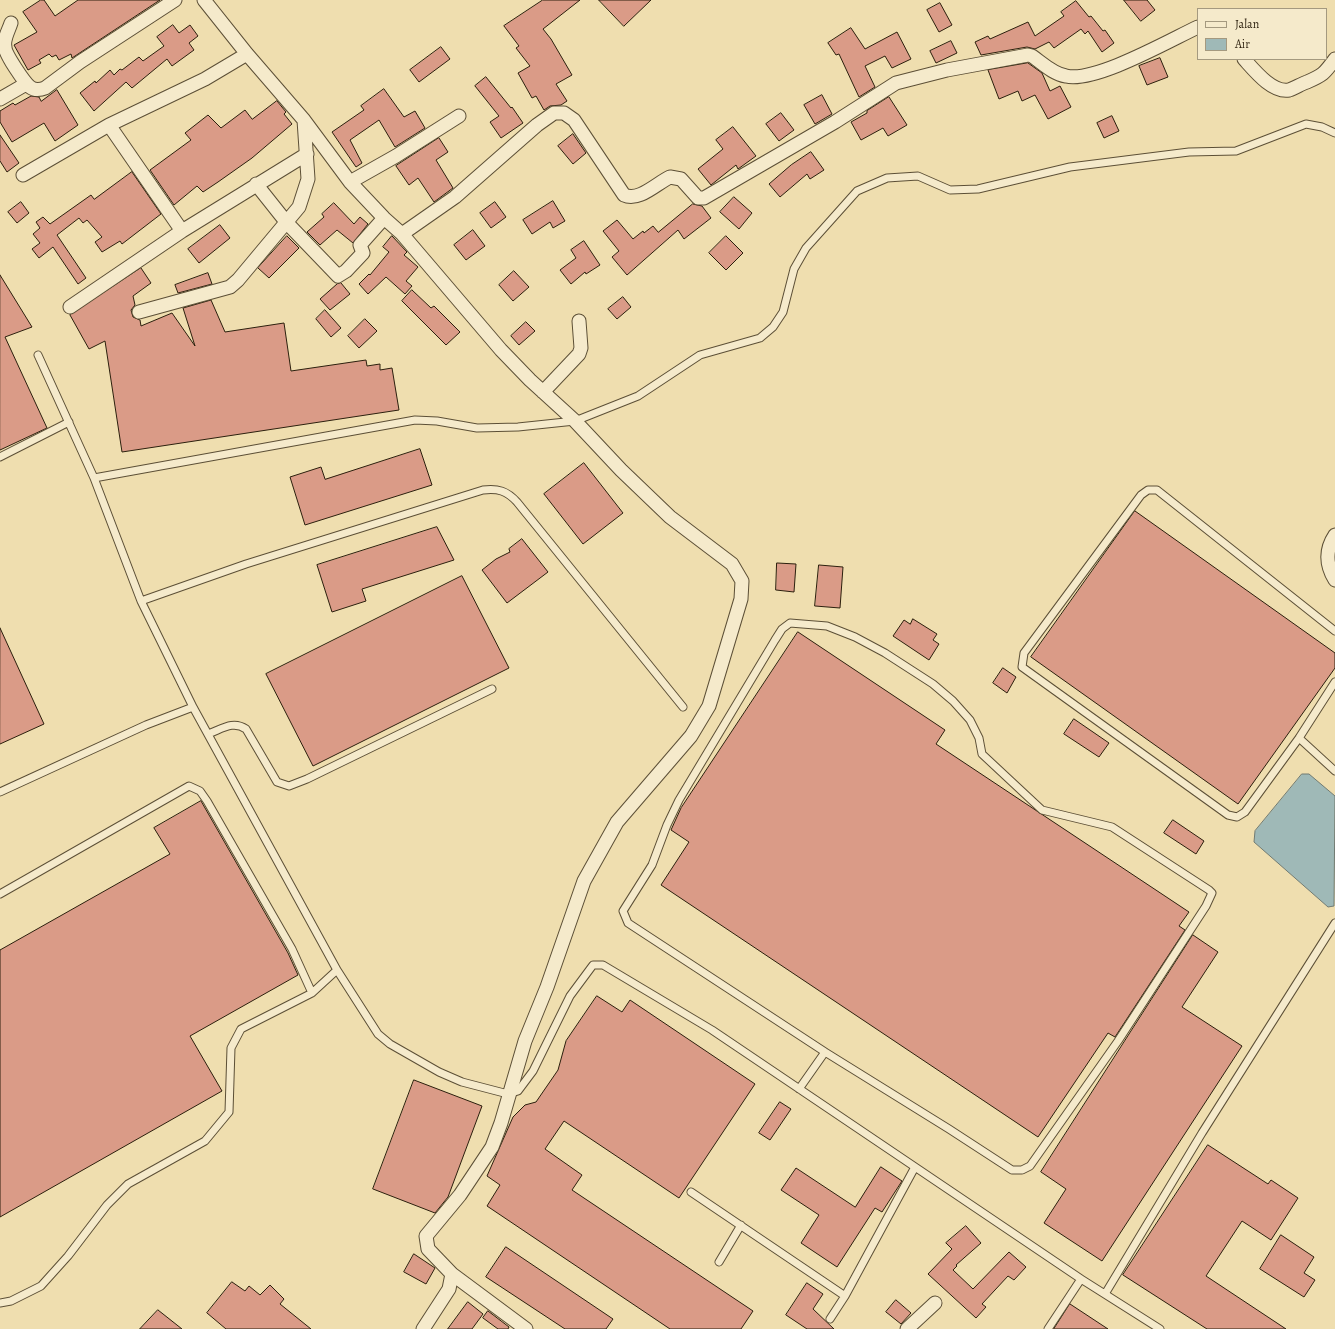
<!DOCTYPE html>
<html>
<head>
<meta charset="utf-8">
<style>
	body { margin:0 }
	#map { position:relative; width:1335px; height:1329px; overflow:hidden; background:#efdeaf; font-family:Alegreya,serif }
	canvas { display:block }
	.legend { position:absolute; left:1197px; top:8px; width:130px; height:52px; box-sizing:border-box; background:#f5eacb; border:1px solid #a4997f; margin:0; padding:5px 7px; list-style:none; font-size:12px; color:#2b1f0d }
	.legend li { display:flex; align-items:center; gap:8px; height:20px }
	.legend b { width:20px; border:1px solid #a4997f }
</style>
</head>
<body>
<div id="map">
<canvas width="1335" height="1329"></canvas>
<ul class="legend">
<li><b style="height:5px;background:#f5eacb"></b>Jalan</li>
<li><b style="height:11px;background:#9fb9b7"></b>Air</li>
</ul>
</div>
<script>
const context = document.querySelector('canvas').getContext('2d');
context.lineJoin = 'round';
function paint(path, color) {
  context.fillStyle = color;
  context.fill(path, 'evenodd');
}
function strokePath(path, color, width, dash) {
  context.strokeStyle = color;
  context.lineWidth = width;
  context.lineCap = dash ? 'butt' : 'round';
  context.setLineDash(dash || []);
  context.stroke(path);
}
const water = new Path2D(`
	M 1302,774 L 1309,774 L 1335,796 L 1334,906 L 1328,907 L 1254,842 L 1255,831 Z`);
const building = new Path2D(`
	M 41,0 L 44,0 L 55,16 L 78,0 L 160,0 L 72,58 L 71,54 L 59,60 L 56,55 L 52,57 L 49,54 L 39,60 L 41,63 L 28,70 L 14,45 L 37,32 L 23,12 Z
	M 543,0 L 580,0 L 543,29 L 551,39 L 572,75 L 556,84 L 567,101 L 561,105 L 550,106 L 544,110 L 536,96 L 532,98 L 518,73 L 530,66 L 516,48 L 519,46 L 504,26 Z
	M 599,0 L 651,0 L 624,26 Z
	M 1124,0 L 1147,0 L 1155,10 L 1141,21 Z
	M 1076,1 L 1089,17 L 1091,16 L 1103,31 L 1105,30 L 1114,43 L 1102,52 L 1088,31 L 1085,34 L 1081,29 L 1054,48 L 1049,42 L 1035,49 L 1027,47 L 981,55 L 975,42 L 988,36 L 990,39 L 1028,22 L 1035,36 L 1064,16 L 1061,12 Z
	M 940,3 L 952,25 L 939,32 L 927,10 Z
	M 173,25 L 179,33 L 190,25 L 198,36 L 189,43 L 194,50 L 172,66 L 167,59 L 132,88 L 126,82 L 94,111 L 80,93 L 95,81 L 96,83 L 110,70 L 114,75 L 120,69 L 122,70 L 139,57 L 143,61 L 164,46 L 157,37 Z
	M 851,28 L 865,49 L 897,32 L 911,59 L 892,68 L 885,56 L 865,66 L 875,87 L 859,97 L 839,54 L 836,55 L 828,43 Z
	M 951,41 L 957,53 L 936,63 L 930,51 Z
	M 441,47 L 450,59 L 419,82 L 410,70 Z
	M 1160,58 L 1168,77 L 1147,85 L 1139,66 Z
	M 1028,63 L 1042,73 L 1050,91 L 1060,86 L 1071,107 L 1048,119 L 1035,95 L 1022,101 L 1018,91 L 999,99 L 988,70 Z
	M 486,77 L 511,108 L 512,107 L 523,123 L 501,138 L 490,122 L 499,116 L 475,86 Z
	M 384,89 L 404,117 L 415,111 L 425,128 L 395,147 L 379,120 L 350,140 L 362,163 L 356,167 L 332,132 L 364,110 L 361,106 Z
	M 57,90 L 78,125 L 55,141 L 44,123 L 12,142 L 0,122 L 0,111 L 13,103 L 15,105 L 31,96 L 39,97 L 41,101 Z
	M 822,95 L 832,114 L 815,124 L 804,105 Z
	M 889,97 L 907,125 L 888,136 L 883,128 L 861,140 L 851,122 L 867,113 L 867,111 Z
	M 277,101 L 286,112 L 284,114 L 292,124 L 252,158 L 218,182 L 203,192 L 197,186 L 174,205 L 150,170 L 191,140 L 185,133 L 208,115 L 221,128 L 245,110 L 252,119 Z
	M 781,113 L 794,130 L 779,141 L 766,124 Z
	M 1112,116 L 1119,131 L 1104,138 L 1097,123 Z
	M 733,127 L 756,156 L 738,169 L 736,165 L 711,185 L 698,169 L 723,149 L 716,140 Z
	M 573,134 L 586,153 L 573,164 L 558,146 Z
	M 0,135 L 19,163 L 7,172 L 0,161 Z
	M 439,138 L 448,152 L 436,160 L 453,188 L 434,202 L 418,178 L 409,185 L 396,166 Z
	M 811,152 L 824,170 L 810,179 L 807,174 L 780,197 L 769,184 L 791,165 Z
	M 132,172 L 161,214 L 122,244 L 120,241 L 102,252 L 95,242 L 102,237 L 87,220 L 83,223 L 79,218 L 57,235 L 86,278 L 78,284 L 53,247 L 39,258 L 32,249 L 40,243 L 33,234 L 40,228 L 36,222 L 43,217 L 50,224 L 91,195 L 94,199 Z
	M 734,197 L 752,213 L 739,229 L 720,212 Z
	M 553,201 L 565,221 L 553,228 L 550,222 L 532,234 L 523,220 Z
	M 21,202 L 29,213 L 17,223 L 8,212 Z
	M 495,202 L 506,217 L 491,228 L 480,213 Z
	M 334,203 L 354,224 L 360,217 L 368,224 L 353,243 L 337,230 L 320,245 L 307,232 L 324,217 L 322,214 Z
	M 693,204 L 702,206 L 711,218 L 684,239 L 678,230 L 627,275 L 612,257 L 619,251 L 603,231 L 617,220 L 633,239 L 643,231 L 644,233 L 653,226 L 658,232 Z
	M 220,225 L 230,238 L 199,263 L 188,249 Z
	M 473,230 L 485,246 L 466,260 L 454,245 Z
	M 287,236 L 299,248 L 269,278 L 258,268 Z
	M 392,236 L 407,252 L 404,255 L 418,267 L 406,281 L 412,286 L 405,294 L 386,277 L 368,294 L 359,284 L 369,274 L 370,275 L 389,252 L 383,247 Z
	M 726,236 L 743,253 L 726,270 L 709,253 Z
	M 584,241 L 600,265 L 586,274 L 585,272 L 571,284 L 560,270 L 576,258 L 571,250 Z
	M 141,268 L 151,283 L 133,296 L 135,305 L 131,310 L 133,317 L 140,320 L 141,326 L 172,313 L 195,346 L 183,308 L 211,300 L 225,332 L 284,323 L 291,371 L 366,360 L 367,366 L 380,364 L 380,370 L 392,368 L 399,410 L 122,452 L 105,341 L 89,349 L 70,315 Z
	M 514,271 L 529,287 L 513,301 L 499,285 Z
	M 208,273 L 212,284 L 178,293 L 175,285 Z
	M 0,275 L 32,327 L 5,337 L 47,428 L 0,450 Z
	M 341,283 L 350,294 L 330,310 L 320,299 L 337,284 Z
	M 412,290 L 431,308 L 434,306 L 460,332 L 446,345 L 402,301 Z
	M 623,297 L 631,307 L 617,319 L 608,309 Z
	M 325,310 L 341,328 L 331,337 L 316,319 Z
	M 365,319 L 377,331 L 359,348 L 348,336 Z
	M 526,322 L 535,331 L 519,345 L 511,336 Z
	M 420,449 L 432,485 L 305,525 L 290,477 L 321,467 L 325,479 Z
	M 584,463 L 623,513 L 583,544 L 544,494 Z
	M 1135,511 L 1335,653 L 1335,668 L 1238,804 L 1031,657 Z
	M 437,527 L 454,560 L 362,589 L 366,601 L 332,612 L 317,565 Z
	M 522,539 L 548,572 L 507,603 L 482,570 L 496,559 L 510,552 L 509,549 Z
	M 777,563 L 796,564 L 794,592 L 776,590 Z
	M 819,565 L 843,567 L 840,608 L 815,606 Z
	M 462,576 L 509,668 L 313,766 L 266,674 Z
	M 913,619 L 937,634 L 933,640 L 939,644 L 929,660 L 893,636 L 904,620 L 910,624 Z
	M 0,628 L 44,724 L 0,744 Z
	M 798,632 L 945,730 L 936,744 L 1189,912 L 1179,926 L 1185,930 L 1115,1037 L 1108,1033 L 1038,1137 L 661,885 L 689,842 L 671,830 L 681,808 Z
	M 1003,668 L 1016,677 L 1007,693 L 993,683 Z
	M 1074,719 L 1109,743 L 1099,757 L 1064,734 Z
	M 201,801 L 288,953 L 298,975 L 190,1036 L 222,1091 L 0,1217 L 0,950 L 170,854 L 154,828 Z
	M 1173,820 L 1204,841 L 1196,854 L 1164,833 Z
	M 1193,935 L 1218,952 L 1182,1007 L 1242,1046 L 1102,1261 L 1044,1223 L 1066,1189 L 1041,1172 Z
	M 597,996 L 622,1012 L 630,1000 L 755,1084 L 679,1198 L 564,1121 L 545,1149 L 582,1175 L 572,1190 L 753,1311 L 741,1329 L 670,1329 L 487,1206 L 500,1185 L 487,1176 L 513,1117 L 525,1105 L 536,1102 L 558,1070 L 566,1041 Z
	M 414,1080 L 482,1106 L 448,1197 L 435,1213 L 373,1189 Z
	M 780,1102 L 791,1109 L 770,1140 L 759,1133 Z
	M 1208,1145 L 1268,1184 L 1271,1180 L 1298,1198 L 1271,1240 L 1242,1221 L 1206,1276 L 1286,1329 L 1207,1329 L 1123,1275 Z
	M 881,1167 L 902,1181 L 882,1212 L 875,1208 L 837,1267 L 801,1243 L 819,1215 L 781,1190 L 796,1168 L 855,1207 Z
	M 966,1226 L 981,1243 L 956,1265 L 957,1266 L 953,1270 L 973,1289 L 1009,1252 L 1026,1267 L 1014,1280 L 1008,1276 L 982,1304 L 986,1307 L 976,1318 L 928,1274 L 952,1249 L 946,1243 Z
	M 1281,1235 L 1314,1257 L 1304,1273 L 1315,1280 L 1304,1297 L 1260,1269 Z
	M 506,1247 L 613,1319 L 606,1329 L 565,1329 L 486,1277 Z
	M 414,1254 L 435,1268 L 426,1284 L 404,1272 Z
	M 232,1282 L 245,1291 L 249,1286 L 260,1295 L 270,1285 L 284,1299 L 280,1304 L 311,1329 L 226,1329 L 207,1313 Z
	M 807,1283 L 823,1294 L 813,1309 L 834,1329 L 807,1329 L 786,1315 Z
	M 896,1300 L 911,1313 L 901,1324 L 886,1312 Z
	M 468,1302 L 483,1314 L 472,1329 L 448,1329 Z
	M 1070,1304 L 1108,1329 L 1054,1329 Z
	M 158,1310 L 182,1329 L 140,1329 Z
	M 488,1311 L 509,1327 L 508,1329 L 498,1329 L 483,1318 Z`);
const lane = new Path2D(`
	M 38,355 L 94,478 L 141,601 L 193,707
	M 0,457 L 69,422
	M 94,478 L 415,420 L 437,421 L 477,428 L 518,427 L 575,421 L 638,396 L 700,355 L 760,338 L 773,327 L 783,312 L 794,269 L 806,248 L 857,191 L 887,178 L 918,176 L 950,190 L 978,189 L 1070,167 L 1189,152 L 1236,151 L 1306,124 L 1322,127 L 1335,133
	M 141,601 L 246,564 L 483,490 C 498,488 507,491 517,502 L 683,707
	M 790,623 L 827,626 L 855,637 L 885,653 L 933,684 L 953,701 L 970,720 L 979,738 L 982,754 L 1042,810 L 1112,827 L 1209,890 L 1212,893 L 1206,906 L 1118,1041 L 1030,1166 L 1022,1170 L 1012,1170 L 949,1129 L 825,1052 L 628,923 L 623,911 L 652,865 L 667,825 L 679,800 L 775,640 L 782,629 Z
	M 1335,631 L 1157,490 L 1148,490 L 1141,495 L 1024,653 L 1022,667 L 1228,815 L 1237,817 L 1245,812 L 1299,738 L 1335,682
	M 208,734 C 222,729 233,720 246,729 L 277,782 L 289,786 L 307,779 L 492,689
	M 1299,738 L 1335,771
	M 0,792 L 146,725 L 193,707 L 337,970 L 378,1034 L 390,1044 L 439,1072 L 462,1082 L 508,1094 L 518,1091 L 533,1071 L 570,996 L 593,965 L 603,965 L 712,1030 L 1081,1279 L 1048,1329
	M 0,894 L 189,786 L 200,791 L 207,801 L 292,949 L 312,993 L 337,970
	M 799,1089 L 825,1052
	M 691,1192 L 845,1296
	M 719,1262 L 741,1225
	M 1081,1279 L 1160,1329
	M 1105,1294 L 1202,1133 L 1335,923
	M 0,1303 L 11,1301 L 41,1286 L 68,1256 L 107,1205 L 128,1184 L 205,1141 L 229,1112 L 231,1048 L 241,1029 L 312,993
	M 830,1319 L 845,1296 L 915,1167`);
const street = new Path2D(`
	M 204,0 L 247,54 L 304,120 L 350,182 L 384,218 L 402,234 L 501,350 L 530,380 L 575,421 L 621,470 L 670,517 L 732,564 L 742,581 L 741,599 L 709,706 L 691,736 L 617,822 L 584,881 L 547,987 L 525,1041 L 501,1123 L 492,1147 L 460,1195 L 426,1236 L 428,1249 L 452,1274 L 449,1289 L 423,1329
	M 11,23 C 9,30 3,39 5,47 C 5,54 24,82 30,87 C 34,90 40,90 45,88 L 80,62 L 175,0
	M 1244,59 C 1254,70 1272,93 1289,90 C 1295,88 1301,84 1307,82 C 1323,75 1324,74 1335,59
	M 0,99 L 26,84
	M 109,125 L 182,231
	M 23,175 L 109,125 L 205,79 L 247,54
	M 350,182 L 396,156 L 459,116
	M 256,184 L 287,223 L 338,276 L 346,271 L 363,253 L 360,245 L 384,218
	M 402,234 L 455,197 L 537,125 L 554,113 L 564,113 L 574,120 L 624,195 C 639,202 657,183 670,177 L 681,179 L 698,198 L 704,198 L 835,122 L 896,83 L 947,70 L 1028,55 L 1032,56 C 1042,63 1053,74 1066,76 C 1095,83 1170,40 1198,27
	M 70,307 L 182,231 L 307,154
	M 139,312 L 230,287 L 238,280 L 299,207 L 308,179 L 304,120
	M 543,392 L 579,354 L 581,348 L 579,321
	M 1335,535 C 1325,550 1326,565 1335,580
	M 452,1274 L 526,1329
	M 907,1329 L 935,1303`);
paint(water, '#9fb9b7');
strokePath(water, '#717b73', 1);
paint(building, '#da9b87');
strokePath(building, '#2b1f0d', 1);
strokePath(lane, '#5c4f36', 9);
strokePath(street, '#5c4f36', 15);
strokePath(lane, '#f5eacb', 7);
strokePath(street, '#f5eacb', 13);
</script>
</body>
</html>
